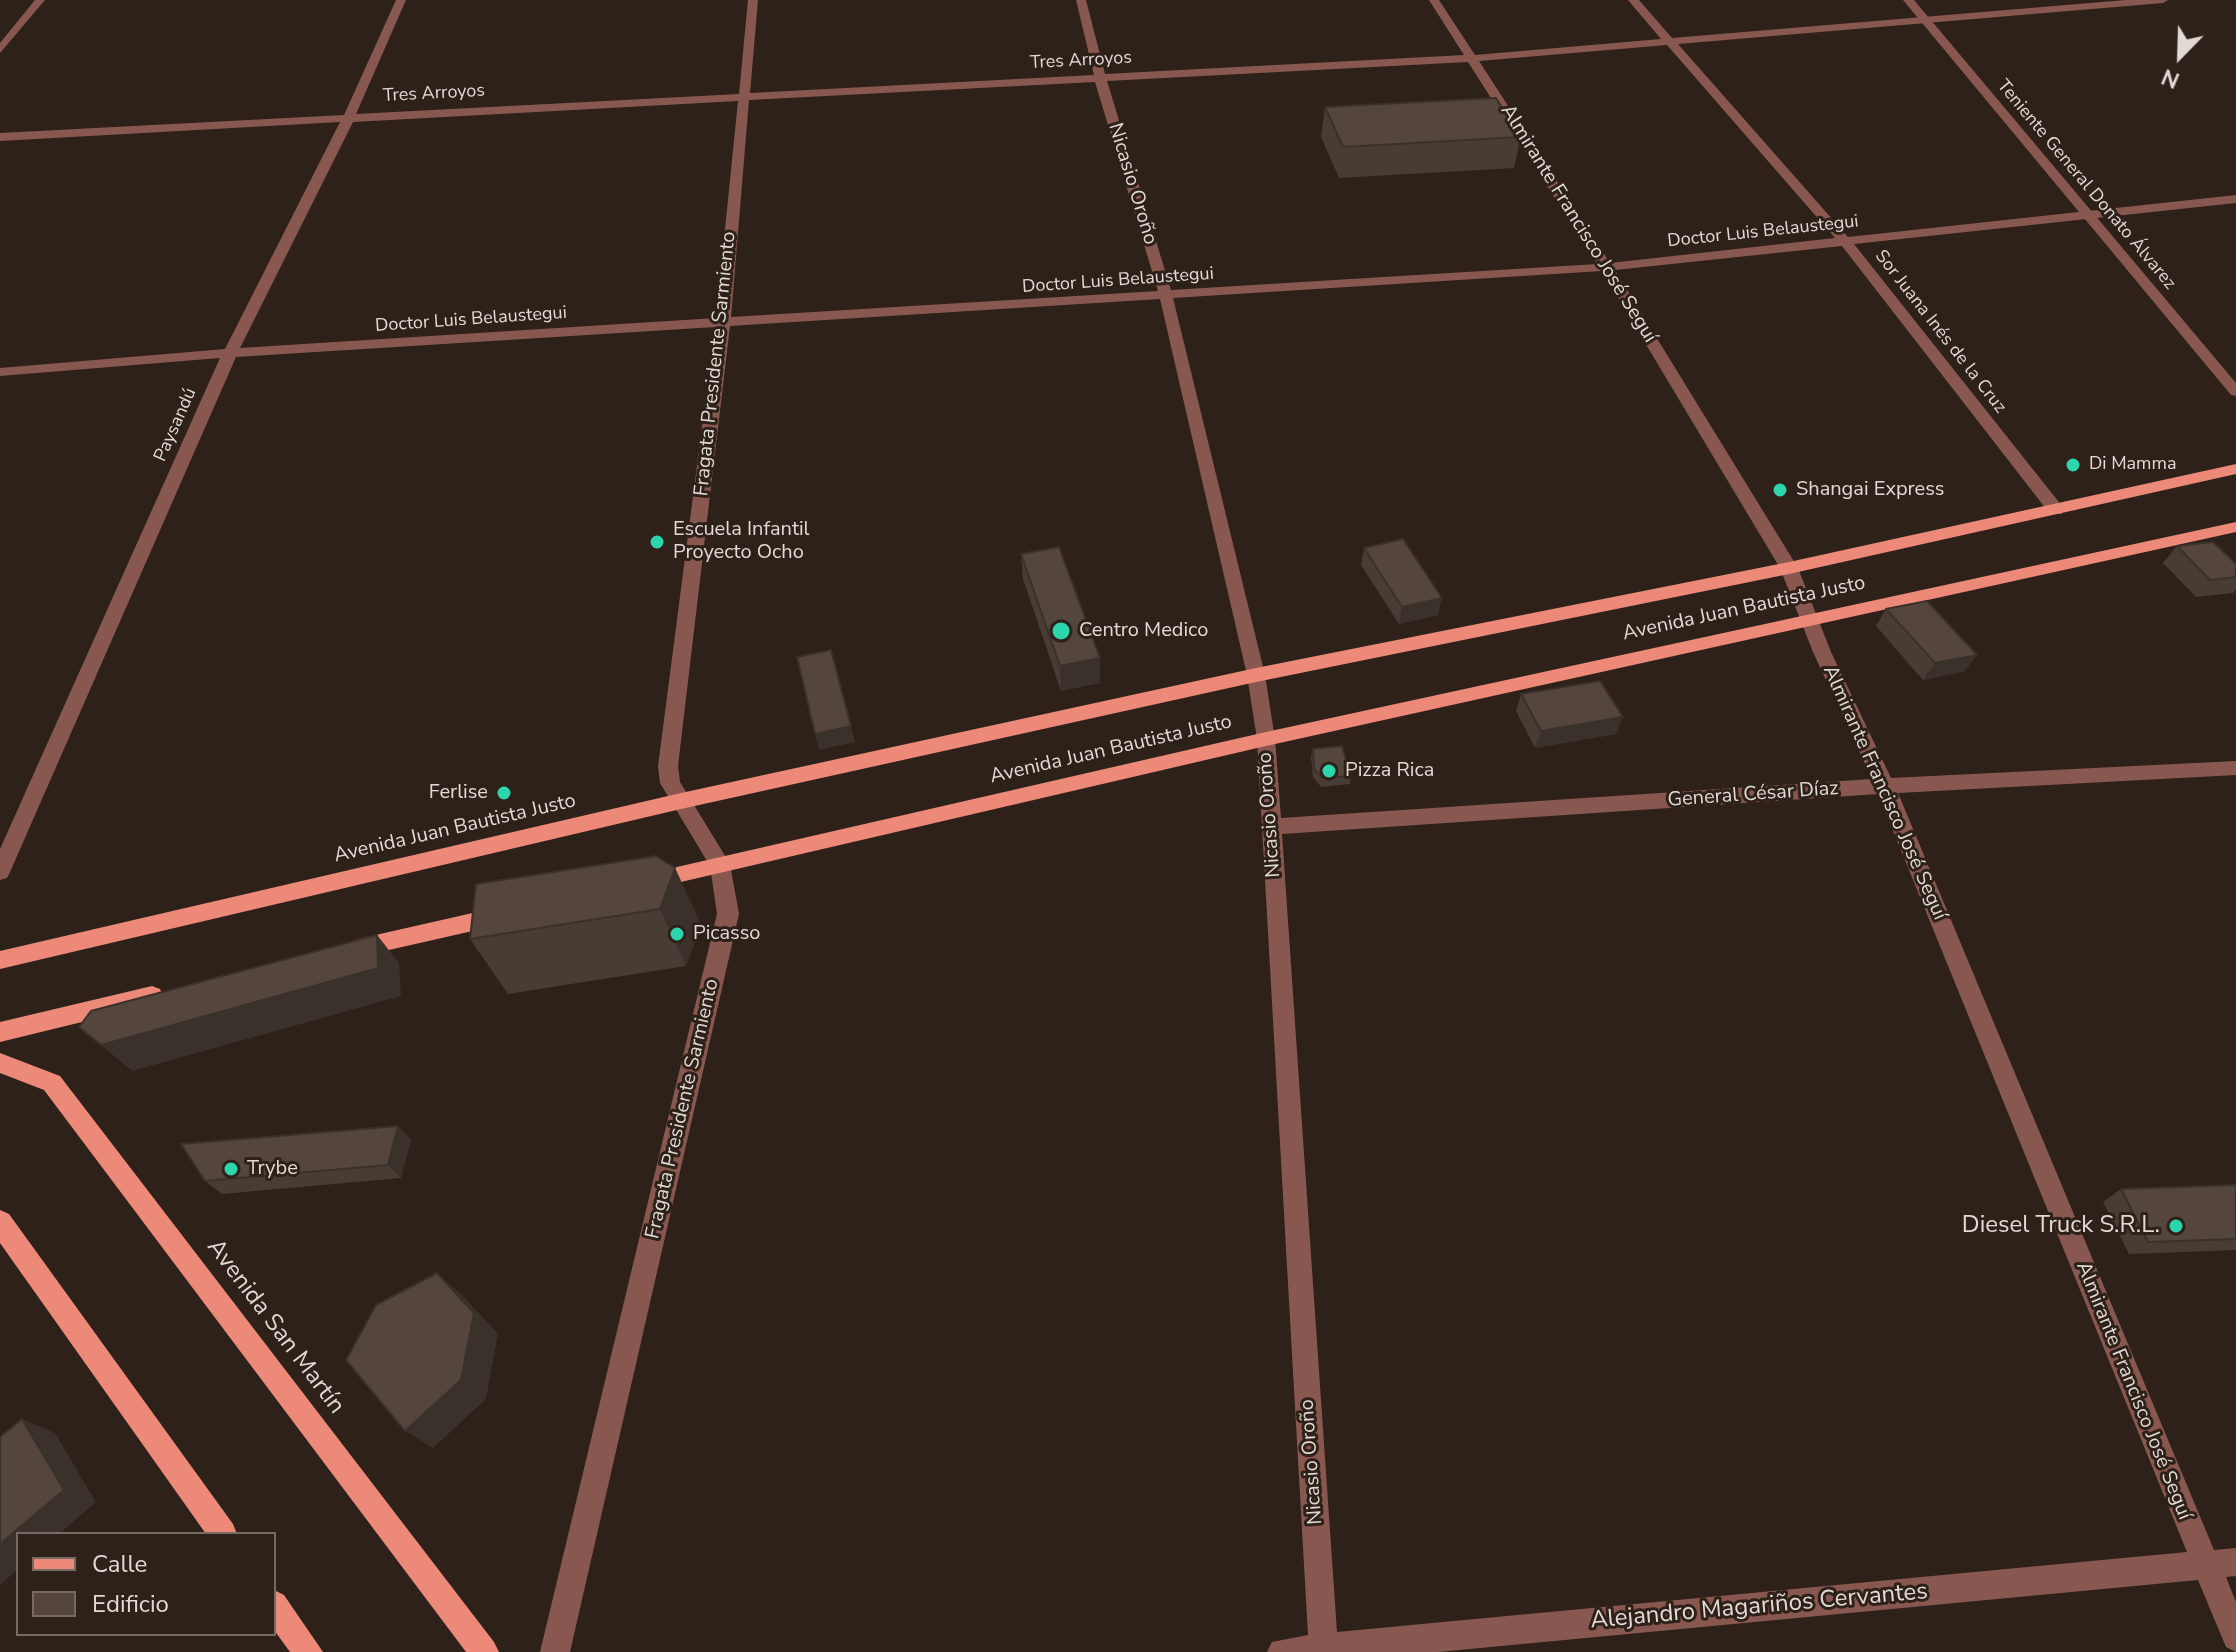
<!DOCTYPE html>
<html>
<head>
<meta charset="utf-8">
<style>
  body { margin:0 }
  #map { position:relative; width:2236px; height:1652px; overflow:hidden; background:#2d2119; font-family:"Nunito Sans",sans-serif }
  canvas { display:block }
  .legend { position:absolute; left:16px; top:1532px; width:260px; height:104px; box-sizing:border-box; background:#2d2119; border:2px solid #756b63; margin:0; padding:10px 14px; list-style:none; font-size:24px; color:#e1d9d3 }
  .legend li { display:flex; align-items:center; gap:16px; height:40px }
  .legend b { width:40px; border:2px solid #756b63 }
  .north { position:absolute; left:2140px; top:16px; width:80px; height:80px; -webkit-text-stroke:6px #2d2119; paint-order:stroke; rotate:203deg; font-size:22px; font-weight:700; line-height:32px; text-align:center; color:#e1d9d3 }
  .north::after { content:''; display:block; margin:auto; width:28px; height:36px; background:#e1d9d3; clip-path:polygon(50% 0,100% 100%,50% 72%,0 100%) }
</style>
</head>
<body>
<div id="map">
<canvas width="2236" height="1652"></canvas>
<ul class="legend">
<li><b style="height:10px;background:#ec8979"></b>Calle</li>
<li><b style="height:22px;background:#54463d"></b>Edificio</li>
</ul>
<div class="north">N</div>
</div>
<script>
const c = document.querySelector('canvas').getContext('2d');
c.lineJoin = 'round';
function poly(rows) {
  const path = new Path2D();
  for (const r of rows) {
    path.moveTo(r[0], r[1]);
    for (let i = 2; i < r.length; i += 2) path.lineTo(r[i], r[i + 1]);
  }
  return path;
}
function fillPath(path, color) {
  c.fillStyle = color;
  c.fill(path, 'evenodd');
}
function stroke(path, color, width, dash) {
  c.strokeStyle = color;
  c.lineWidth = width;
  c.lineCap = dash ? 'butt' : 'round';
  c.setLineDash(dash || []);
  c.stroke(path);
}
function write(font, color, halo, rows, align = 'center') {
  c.font = font + ' "Nunito Sans",sans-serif';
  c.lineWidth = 6;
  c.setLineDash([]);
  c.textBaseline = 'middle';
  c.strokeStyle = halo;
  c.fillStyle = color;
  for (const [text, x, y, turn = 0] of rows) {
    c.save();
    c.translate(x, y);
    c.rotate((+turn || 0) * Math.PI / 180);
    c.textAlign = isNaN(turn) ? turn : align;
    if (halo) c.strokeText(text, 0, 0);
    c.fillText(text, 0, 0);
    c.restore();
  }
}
const minor = poly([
  [35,0,45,0,0,53,0,43,35,0],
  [396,0,406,0,356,114,739,94,748,0,758,0,750,93,1094,75,1076,0,1086,0,1105,74,1464,55,1429,0,1439,0,1475,55,1661,39,1628,0,1639,0,1672,38,2126,0,2168,0,2163,3,1678,44,1848,237,2236,195,2236,203,1854,244,2062,506,2062,514,2050,514,1842,246,1615,270,1798,568,1831,652,1891,778,2236,761,2236,775,1898,793,2214,1550,2236,1548,2236,1576,2226,1577,2236,1602,2236,1652,2226,1647,2198,1580,1438,1652,1267,1652,1272,1642,1308,1635,1257,739,1247,675,1160,299,730,326,678,766,680,782,730,864,739,914,570,1652,540,1652,717,914,710,866,660,783,658,766,715,327,236,357,10,872,7,878,0,880,0,849,220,358,0,376,0,368,225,349,340,122,0,141,0,133,344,115,396,0],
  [1667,45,1835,238,1610,263,1479,61,1667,45],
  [1468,62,1597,264,1171,290,1107,81,1468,62],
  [1095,82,1158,291,731,317,749,100,1095,82],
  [738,101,716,318,240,348,353,122,738,101],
  [1602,271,1780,568,1813,652,1872,779,1281,818,1275,739,1265,675,1173,298,1602,271],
  [1878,794,2187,1552,1337,1632,1282,834,1878,794]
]);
const tertiary = poly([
  [1903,0,1914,0,2236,383,2236,396,2231,395,1903,0]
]);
const primary = poly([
  [2236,464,2236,474,1789,574,1256,682,681,809,0,969,0,951,681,793,1256,668,1789,562,2236,464],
  [2236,522,2236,532,1266,746,655,888,648,886,645,880,648,874,655,872,1266,732,2236,522],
  [499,907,506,910,510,916,506,922,499,925,358,957,350,954,347,948,350,942,358,939,499,907],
  [152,986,160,989,163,996,160,1003,0,1042,0,1022,152,986],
  [0,1053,60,1076,494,1642,499,1652,466,1652,44,1090,0,1073,0,1053],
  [0,1210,9,1214,233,1524,237,1534,206,1534,0,1243,0,1210],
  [274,1590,284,1595,323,1652,290,1652,274,1630,274,1590]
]);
const wall = poly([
  [1325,107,1521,137,1514,168,1339,178,1321,137],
  [2177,546,2236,564,2236,589,2233,593,2196,597,2163,563],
  [1364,548,1438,615,1399,624,1361,565],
  [1021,554,1100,683,1061,691,1023,579],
  [1886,609,1965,671,1923,680,1876,626],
  [1521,694,1623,717,1616,734,1535,748,1516,711],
  [1313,749,1351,776,1350,784,1321,787,1313,777,1311,757],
  [675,868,701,925,686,966,508,994,470,939],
  [411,1139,401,1178,222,1194,205,1181],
  [2236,1185,2236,1250,2129,1254,2103,1202,2121,1189]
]);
const shadedWall = poly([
  [1442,598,1438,615,1399,624,1402,607],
  [1977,655,1965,671,1923,680,1935,663],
  [1100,658,1100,683,1061,691,1060,666],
  [1623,717,1616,734,1535,748,1541,731],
  [851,726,855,742,819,750,815,734],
  [675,868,701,925,686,966,660,909],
  [377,935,399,963,401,996,132,1071,101,1045],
  [398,1126,411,1139,401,1178,388,1165],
  [437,1273,462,1295,498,1334,486,1399,433,1448,405,1431],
  [22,1419,55,1433,96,1502,59,1534,18,1534,18,1569,0,1585,0,1544]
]);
const building = poly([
  [1496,98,1521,137,1343,147,1325,107,1496,98],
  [1403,539,1442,598,1402,607,1364,548,1403,539],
  [2213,542,2236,564,2236,577,2210,580,2177,546,2213,542],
  [1059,547,1100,658,1060,666,1021,554,1059,547],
  [1927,601,1977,655,1935,663,1886,609,1927,601],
  [831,650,851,726,815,734,797,657,831,650],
  [1600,681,1623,717,1541,731,1521,694,1600,681],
  [1342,746,1351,776,1323,778,1314,769,1313,749,1342,746],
  [656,856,675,868,660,909,470,939,476,884,656,856],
  [377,935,378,968,101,1045,79,1027,91,1011,377,935],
  [398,1126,388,1165,205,1181,181,1144,398,1126],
  [2236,1185,2236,1239,2148,1242,2121,1189,2236,1185],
  [437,1273,474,1313,461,1380,405,1431,346,1360,376,1305,437,1273],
  [22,1419,64,1490,0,1544,0,1437,22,1419]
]);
const markers = [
  [2073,465,8,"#2cd5ab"],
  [1780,490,8,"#2cd5ab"],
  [657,542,8,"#2cd5ab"],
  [1061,631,10,"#2cd5ab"],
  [1329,771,8,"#2cd5ab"],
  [504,793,8,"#2cd5ab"],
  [677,934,8,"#2cd5ab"],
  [231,1169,8,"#2cd5ab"],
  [2176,1226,8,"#2cd5ab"]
];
const farStreetnames = [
  ["Tres Arroyos",1081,61,-3],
  ["Tres Arroyos",434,94,-3],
  ["Teniente General Donato Álvarez",2086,185,50],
  ["Doctor Luis Belaustegui",1763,232,-6],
  ["Doctor Luis Belaustegui",1118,281,-4],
  ["Doctor Luis Belaustegui",471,320,-4],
  ["Sor Juana Inés de la Cruz",1940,332,52],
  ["Paysandú",176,425,-66]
];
const farPoinames = [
  ["Di Mamma",2089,465]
];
const streetNames = [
  ["Nicasio Oroño",1132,184,73],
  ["Almirante Francisco José Seguí",1578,224,58],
  ["Fragata Presidente Sarmiento",716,364,-84],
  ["Avenida Juan Bautista Justo",1744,609,-12],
  ["Avenida Juan Bautista Justo",1111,750,-13],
  ["Almirante Francisco José Seguí",1884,793,66],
  ["General César Díaz",1753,795,-4],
  ["Nicasio Oroño",1270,815,-94],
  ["Avenida Juan Bautista Justo",455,829,-13],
  ["Fragata Presidente Sarmiento",683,1109,-77],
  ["Almirante Francisco José Seguí",2133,1391,68],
  ["Nicasio Oroño",1312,1462,-94]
];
const poiNames = [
  ["Shangai Express",1796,490],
  ["Escuela Infantil",673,530],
  ["Proyecto Ocho",673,553],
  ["Centro Medico",1079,631],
  ["Pizza Rica",1345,771],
  ["Ferlise",488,793,"right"],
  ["Picasso",693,934],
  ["Trybe",247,1169]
];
const nearPoinames = [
  ["Diesel Truck S.R.L.",2160,1226]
];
const nearStreetnames = [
  ["Avenida San Martín",275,1327,53],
  ["Alejandro Magariños Cervantes",1759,1607,-5]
];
fillPath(minor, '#885850');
fillPath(tertiary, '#885850');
fillPath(primary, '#ec8979');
fillPath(wall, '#483c34');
fillPath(shadedWall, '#3b312b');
fillPath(building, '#54463d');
stroke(building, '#3b312b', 2);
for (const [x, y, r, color] of markers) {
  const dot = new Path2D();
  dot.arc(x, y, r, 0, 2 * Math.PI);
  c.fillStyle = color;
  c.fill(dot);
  stroke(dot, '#2d2119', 3);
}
write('18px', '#e1d9d3', '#2d2119', farStreetnames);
write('18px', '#e1d9d3', '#2d2119', farPoinames, 'left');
write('20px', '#e1d9d3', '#2d2119', streetNames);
write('20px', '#e1d9d3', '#2d2119', poiNames, 'left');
write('24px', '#e1d9d3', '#2d2119', nearPoinames, 'right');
write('24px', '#e1d9d3', '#2d2119', nearStreetnames);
</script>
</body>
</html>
